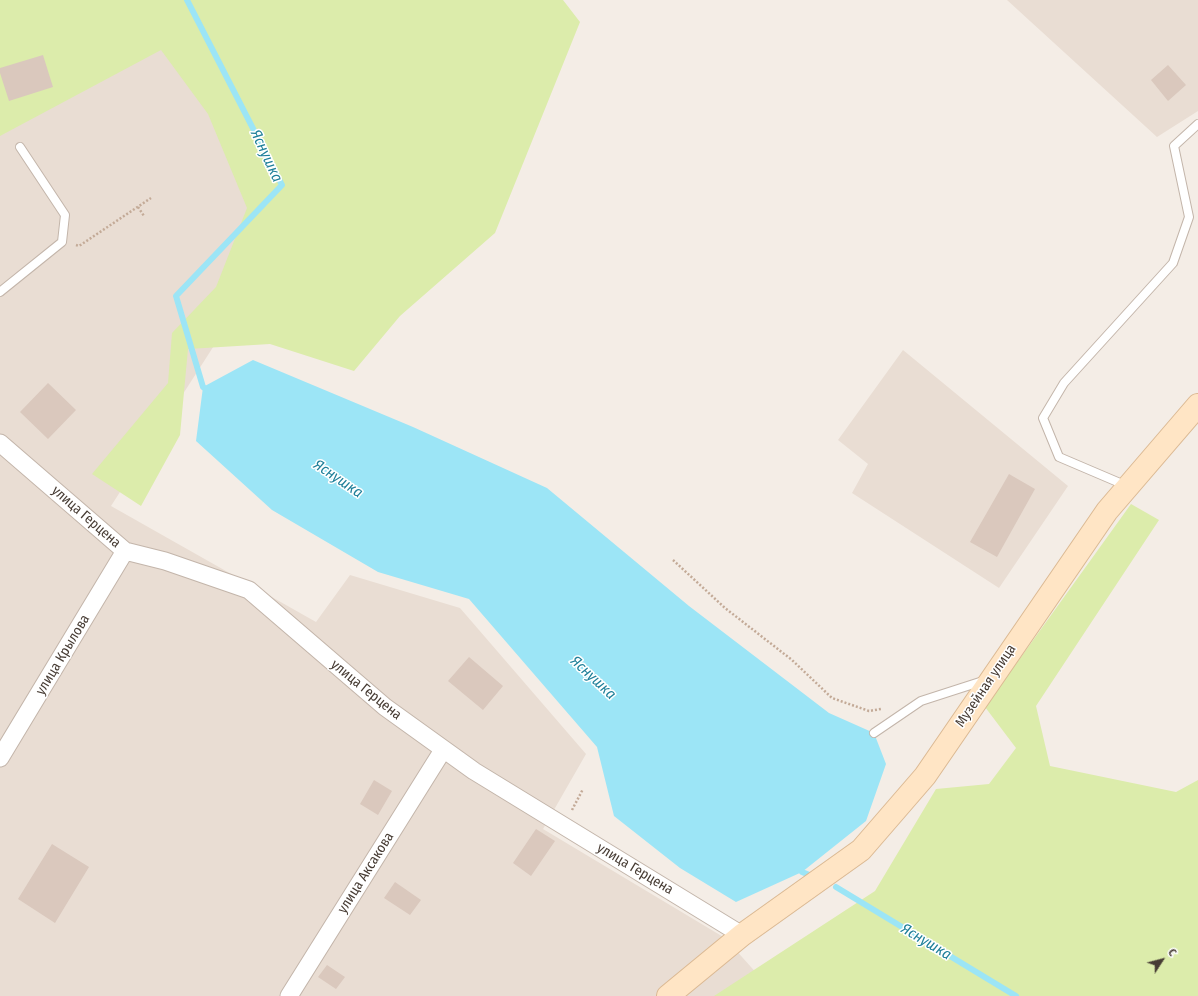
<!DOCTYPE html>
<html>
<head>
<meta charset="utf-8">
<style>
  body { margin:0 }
  #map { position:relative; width:1198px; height:996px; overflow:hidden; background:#f4ede6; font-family:"Fira Sans Condensed",sans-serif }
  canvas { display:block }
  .north { position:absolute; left:1142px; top:940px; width:40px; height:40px; -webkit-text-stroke:3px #fff; paint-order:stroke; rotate:54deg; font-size:11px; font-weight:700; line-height:16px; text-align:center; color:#473c34 }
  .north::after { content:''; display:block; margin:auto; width:14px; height:18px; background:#473c34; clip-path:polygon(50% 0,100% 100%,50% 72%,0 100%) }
</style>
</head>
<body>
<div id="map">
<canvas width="1198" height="996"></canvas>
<div class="north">С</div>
</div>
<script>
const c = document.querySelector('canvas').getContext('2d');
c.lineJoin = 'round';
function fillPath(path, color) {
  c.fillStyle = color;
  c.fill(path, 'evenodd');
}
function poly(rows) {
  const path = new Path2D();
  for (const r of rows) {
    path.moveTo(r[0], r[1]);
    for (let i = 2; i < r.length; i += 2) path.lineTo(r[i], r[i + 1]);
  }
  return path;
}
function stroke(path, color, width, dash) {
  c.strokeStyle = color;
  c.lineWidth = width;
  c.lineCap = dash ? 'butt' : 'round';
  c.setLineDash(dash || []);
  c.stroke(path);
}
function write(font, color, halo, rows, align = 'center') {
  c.font = font + ' "Fira Sans Condensed",sans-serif';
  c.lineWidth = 3;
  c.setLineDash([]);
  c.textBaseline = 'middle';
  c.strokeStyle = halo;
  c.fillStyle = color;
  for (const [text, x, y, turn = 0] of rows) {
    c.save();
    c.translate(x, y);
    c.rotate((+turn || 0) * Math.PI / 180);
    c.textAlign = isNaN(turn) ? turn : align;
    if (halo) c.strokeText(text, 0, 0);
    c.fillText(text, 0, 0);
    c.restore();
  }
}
const residential = poly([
  [1007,0,1198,0,1198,111,1157,137],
  [160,27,296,218,111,506,316,622,350,575,460,608,586,754,543,829,725,938,777,996,0,996,0,120],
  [903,350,1068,486,999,588,852,493,868,464,838,440]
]);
const green = poly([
  [0,0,563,0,580,22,495,233,400,316,354,371,270,344,188,349,180,435,141,506,92,474,168,383,172,333,216,287,247,208,208,114,161,50,0,136],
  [1131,504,1159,520,1036,706,1050,766,1176,792,1198,780,1198,996,714,996,875,891,936,789,989,784,1016,748,985,707]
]);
const water = poly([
  [253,360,413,427,547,488,689,606,829,713,874,733,886,764,866,821,802,872,736,902,680,868,614,816,597,747,469,599,378,572,272,510,196,441,203,387]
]);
const stream = poly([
  [187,0,282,185,176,296,203,387,209,391],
  [796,866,802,872,812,876],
  [836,887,1016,996]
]);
const building = poly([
  [43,55,53,87,9,101,0,73,0,68],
  [1168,65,1186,85,1168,101,1151,80],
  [48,383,76,410,48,439,20,412],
  [1009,474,1035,489,997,557,970,542],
  [469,657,503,686,483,710,448,681],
  [374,780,392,791,378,815,360,804],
  [536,829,555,841,531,876,513,863],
  [52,844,89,867,55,923,18,899],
  [395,882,421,900,410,915,384,898],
  [327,965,345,977,336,989,318,977]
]);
const path = poly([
  [138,207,144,216],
  [76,245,79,246,151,198],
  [673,560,725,608,792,660,832,698,869,711,881,709],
  [572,810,583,789]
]);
const lane = poly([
  [0,292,62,242,65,215,20,147],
  [1127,486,1059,457,1043,418,1064,383,1173,263,1189,217,1174,146,1198,124],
  [874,733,921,701,986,680]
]);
const street = poly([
  [0,443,125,551,165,561,249,590,385,707,474,771,742,935],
  [0,758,125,551],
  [289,996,443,750]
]);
const secondary = poly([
  [668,996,742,935,861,850,925,776,1107,511,1198,405]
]);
const streetNames = [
  ["улица Герцена",86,517,41],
  ["улица Крылова",63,655,-59],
  ["Музейная улица",986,686,-56],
  ["улица Герцена",366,690,39],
  ["улица Герцена",635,869,31],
  ["улица Аксакова",366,873,-58]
];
const waterNames = [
  ["Яснушка",266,156,65],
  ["Яснушка",338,479,34],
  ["Яснушка",593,678,43],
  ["Яснушка",926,942,31]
];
fillPath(residential, '#e9ddd3');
fillPath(green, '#dcecab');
fillPath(water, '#9ce5f6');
stroke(stream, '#9ce5f6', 6);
fillPath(building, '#dac8bd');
stroke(lane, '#c3b5aa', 10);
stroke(street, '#c3b5aa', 19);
stroke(secondary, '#dbb993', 24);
stroke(path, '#c3aa97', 2.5, [2, 2]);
stroke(lane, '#fff', 8);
stroke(street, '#fff', 17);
stroke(secondary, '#ffe5c5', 22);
write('14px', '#473c34', '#fff', streetNames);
write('italic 15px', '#20809a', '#fff', waterNames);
</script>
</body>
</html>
